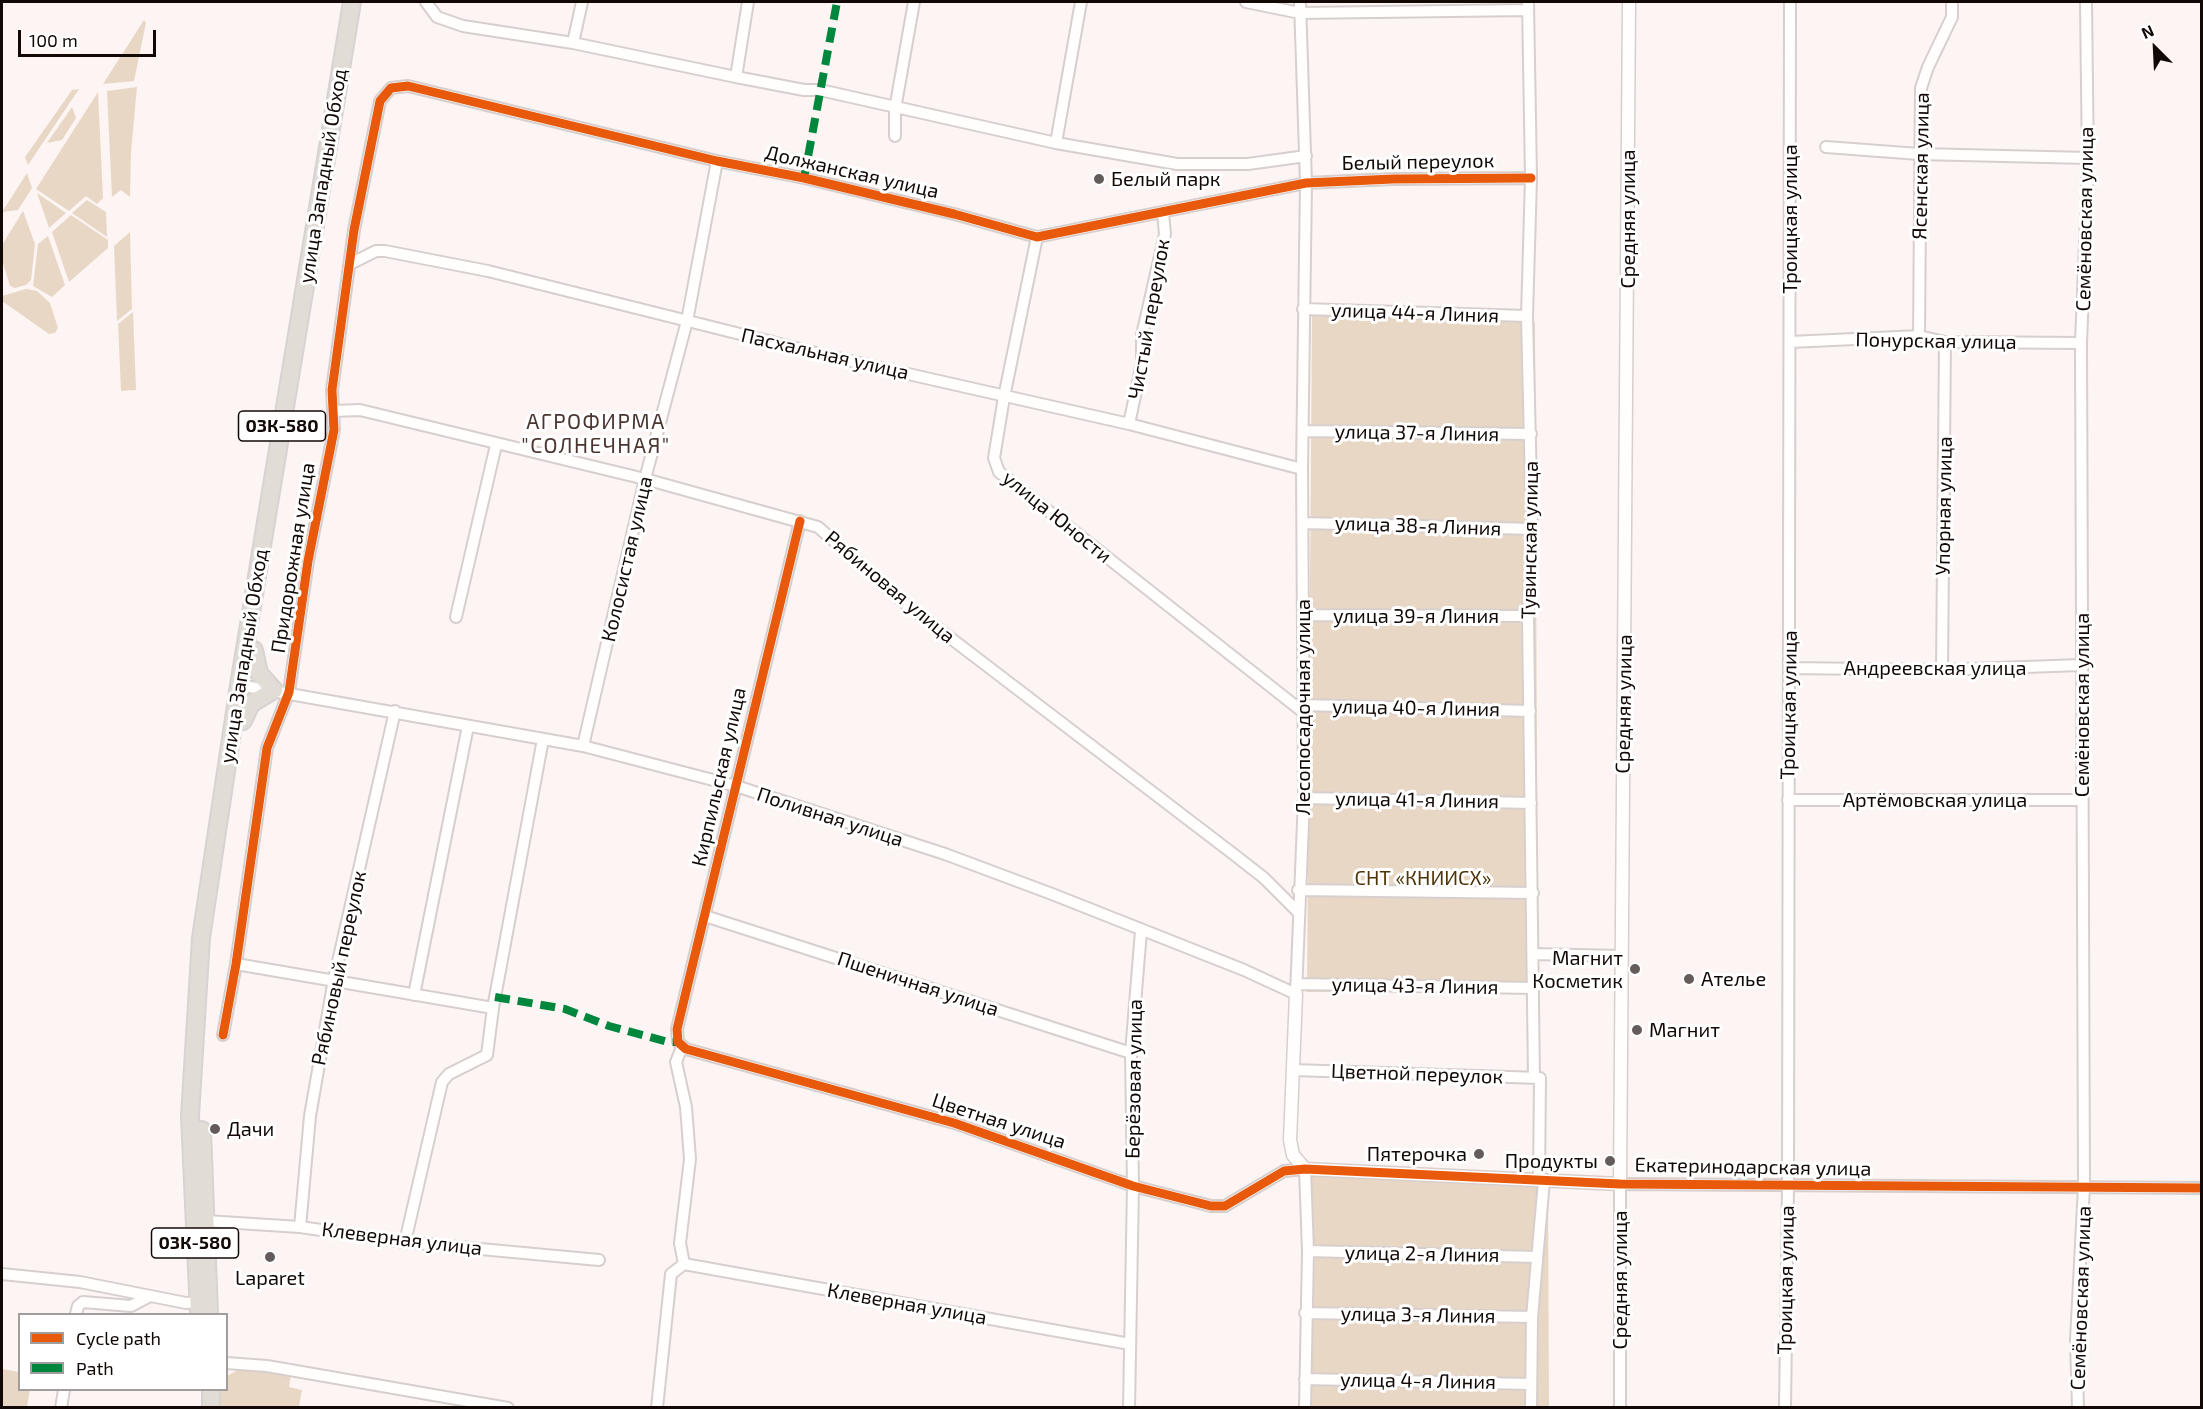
<!DOCTYPE html>
<html>
<head>
<meta charset="utf-8">
<style>
  body { margin:0 }
  #map { position:relative; width:2203px; height:1409px; overflow:hidden; background:#fcf5f4; font-family:"Exo 2",sans-serif }
  canvas { display:block }
  .frame { position:absolute; inset:0; border:3px solid #120907; pointer-events:none }
  .legend { position:absolute; left:18px; top:1313px; width:210px; height:78px; box-sizing:border-box; background:#fff; border:2px solid #a09d9c; margin:0; padding:8px 10px; list-style:none; font-size:18px; color:#120907 }
  .legend li { display:flex; align-items:center; gap:12px; height:30px }
  .legend b { width:30px; border:2px solid #a09d9c }
  .north { position:absolute; left:2125px; top:18px; width:60px; height:60px; -webkit-text-stroke:4px #fff; paint-order:stroke; rotate:336deg; font-size:16px; font-weight:700; line-height:24px; text-align:center; color:#120907 }
  .north::after { content:''; display:block; margin:auto; width:21px; height:27px; background:#120907; clip-path:polygon(50% 0,100% 100%,50% 72%,0 100%) }
  .scale { position:absolute; left:18px; top:30px; width:138px; height:27px; box-sizing:border-box; border:3px solid #120907; border-top:0; padding-left:8px; font-size:18px; line-height:21px; white-space:nowrap; color:#120907; -webkit-text-stroke:4px #fff; paint-order:stroke }
</style>
</head>
<body>
<div id="map">
<canvas width="2203" height="1409"></canvas>
<div class="frame"></div>
<ul class="legend">
<li><b style="height:8px;background:#e8590c"></b>Cycle path</li>
<li><b style="height:8px;background:#00873e"></b>Path</li>
</ul>
<div class="north">N</div>
<div class="scale">100 m</div>
</div>
<script>
const c = document.querySelector('canvas').getContext('2d');
c.lineJoin = 'round';
function fillPath(path, color) {
  c.fillStyle = color;
  c.fill(path, 'evenodd');
}
function poly(rows) {
  const path = new Path2D();
  for (const r of rows) {
    path.moveTo(r[0], r[1]);
    for (let i = 2; i < r.length; i += 2) path.lineTo(r[i], r[i + 1]);
  }
  return path;
}
function stroke(path, color, width, dash) {
  c.strokeStyle = color;
  c.lineWidth = width;
  c.lineCap = dash ? 'butt' : 'round';
  c.setLineDash(dash || []);
  c.stroke(path);
}
function write(font, color, halo, rows, align = 'center') {
  c.font = font + ' "Exo 2",sans-serif';
  c.lineWidth = 6;
  c.setLineDash([]);
  c.textBaseline = 'middle';
  c.strokeStyle = halo;
  c.fillStyle = color;
  for (const [text, x, y, turn = 0] of rows) {
    c.save();
    c.translate(x, y);
    c.rotate((+turn || 0) * Math.PI / 180);
    c.textAlign = isNaN(turn) ? turn : align;
    if (halo) c.strokeText(text, 0, 0);
    c.fillText(text, 0, 0);
    c.restore();
  }
}
const green = poly([
  [144,20,146,23,134,81,103,84],
  [137,87,131,152,130,197,121,190,112,197,107,91],
  [79,89,28,165,25,157,72,90],
  [98,92,103,198,97,204,86,196,69,211,36,189],
  [72,107,76,118,62,140,47,143],
  [27,173,32,188,18,210,2,212],
  [37,193,66,213,49,228],
  [87,200,106,212,107,237,72,213],
  [23,211,35,244,31,280,26,285,15,288,10,286,2,260,2,245],
  [71,215,108,240,108,248,69,282,52,232],
  [130,232,132,309,117,321,114,246],
  [48,236,65,285,52,297,33,286,38,244],
  [26,289,37,291,50,303,58,328,55,333,49,334,2,301,2,296],
  [133,312,136,390,121,391,118,324],
  [1312,315,1535,322,1538,992,1307,992],
  [1312,1167,1548,1176,1549,1407,1312,1408],
  [242,1368,291,1374,289,1387,302,1390,299,1407,217,1408,219,1390,226,1390,227,1376],
  [2,1369,19,1372,20,1390,30,1390,27,1407,2,1407]
]);
const minor = poly([
  [426,2,437,17,463,26,573,43,736,77],
  [748,2,736,77,804,90,820,90,1056,143,1177,164,1248,164,1306,156],
  [1246,2,1300,13,1528,10],
  [1528,2,1531,178,1527,316,1532,529,1528,616,1534,1078],
  [573,43,582,2],
  [895,136,895,109,914,2],
  [1056,143,1081,2],
  [1826,147,1919,154,2088,158],
  [1037,237,1004,397,994,458,999,472,1303,712],
  [350,264,376,251,385,251,488,271,820,354,1129,424,1302,469],
  [1303,309,1527,316],
  [1919,336,1921,88,1928,67,1952,17,1952,2],
  [1790,342,1919,336,1945,342,2081,343],
  [333,411,360,410,645,479,818,527,906,604,1232,853,1264,878,1298,912],
  [1129,424,1142,363,1142,335,1165,234,1163,213],
  [1304,431,1531,434],
  [800,521,677,1029,678,1042,686,1049,954,1123,1133,1186,1211,1206,1225,1206,1284,1171,1305,1169,1308,1251,1305,1408],
  [1304,523,1532,529],
  [1303,615,1528,616],
  [456,617,496,445],
  [1790,668,1942,670,2081,665],
  [1942,670,1945,342],
  [239,685,583,746,736,786,945,854,1052,894,1244,970,1296,994,1304,798,1302,469,1306,183,1300,2],
  [1303,705,1530,711],
  [583,746,645,479,687,321,717,161],
  [1304,798,1531,803],
  [1788,800,2082,800],
  [1298,890,1533,893],
  [705,916,1131,1053],
  [1534,954,1621,956],
  [236,964,493,1008],
  [1296,984,1534,988],
  [414,995,468,726],
  [223,1035,236,964,267,748,289,692,308,561,334,430,332,390,354,230,380,101,391,88,408,86,717,161,804,178,954,214,1037,237,1306,183,1393,179,1531,178],
  [682,1047,676,1062,686,1107,690,1159,680,1243,684,1264],
  [1293,1070,1540,1078,1539,1180],
  [206,1221,300,1227,405,1242,599,1260],
  [300,1227,310,1116,334,979,395,711],
  [405,1242,442,1082,449,1074,487,1055,493,1008,543,739],
  [1308,1251,1536,1257],
  [684,1264,1130,1344],
  [2,1274,80,1282,186,1303,203,1302],
  [1305,1313,1532,1317],
  [76,1314,78,1306,83,1302,131,1306,148,1297],
  [226,1363,267,1366,508,1408],
  [1305,1379,1530,1384],
  [61,1408,64,1390],
  [657,1408,671,1274,684,1264],
  [1129,1408,1133,1186,1131,1053,1141,931],
  [1531,1408,1532,1317,1544,1181],
  [1620,1408,1620,1184,2202,1188],
  [1785,1408,1788,1186,1790,2],
  [2078,1408,2076,1340,2084,1186,2081,343,2088,169,2086,2]
]);
const tertiary = poly([
  [1296,994,1290,1140,1293,1155,1305,1169,1620,1184,1629,2]
]);
const trunk = poly([
  [243,721,251,704,274,690,259,673,254,650],
  [202,1130,209,1314],
  [199,1314,190,1116,201,938,239,685,352,2],
  [211,1390,211,1408]
]);
const quiet = poly([
  [804,178,837,2],
  [495,997,565,1009,609,1026,668,1042,678,1042]
]);
const cycleway = poly([
  [800,521,677,1029,678,1042,686,1049,954,1123,1133,1186,1211,1206,1225,1206,1284,1171,1305,1169,1620,1184,2202,1188],
  [223,1035,236,964,267,748,289,692,308,561,334,430,332,390,354,230,380,101,391,88,408,86,717,161,804,178,954,214,1037,237,1306,183,1393,179,1531,178]
]);
const markers = [
  [1099,179,6,"#645c5a"],
  [1635,969,6,"#645c5a"],
  [1689,979,6,"#645c5a"],
  [1637,1030,6,"#645c5a"],
  [215,1129,6,"#645c5a"],
  [1479,1154,6,"#645c5a"],
  [1610,1161,6,"#645c5a"],
  [270,1257,6,"#645c5a"]
];
const shields = [
  [282,426,87],
  [195,1243,87]
];
const shieldNames = [
  ["03К-580",282,426],
  ["03К-580",195,1243]
];
const streetNames = [
  ["Белый переулок",1418,162,-1],
  ["Ясенская улица",1921,166,-89],
  ["Должанская улица",852,172,13],
  ["улица Западный Обход",323,176,-81],
  ["Средняя улица",1628,219,-90],
  ["Троицкая улица",1790,219,-90],
  ["Семёновская улица",2085,219,-89],
  ["улица 44-я Линия",1415,313,2],
  ["Чистый переулок",1149,319,-80],
  ["Понурская улица",1936,341,1],
  ["Пасхальная улица",825,354,13],
  ["улица 37-я Линия",1417,433,1],
  ["Упорная улица",1944,506,-89],
  ["улица Юности",1057,517,39],
  ["улица 38-я Линия",1418,526,2],
  ["Тувинская улица",1530,540,-89],
  ["Придорожная улица",293,558,-81],
  ["Колосистая улица",627,559,-77],
  ["Рябиновая улица",890,587,40],
  ["улица 39-я Линия",1416,616],
  ["улица Западный Обход",244,656,-81],
  ["Андреевская улица",1935,668],
  ["Средняя улица",1624,704,-89],
  ["Троицкая улица",1789,705,-89],
  ["Семёновская улица",2082,705,-90],
  ["Лесопосадочная улица",1303,707,-90],
  ["улица 40-я Линия",1416,708,1],
  ["Кирпильская улица",719,777,-77],
  ["улица 41-я Линия",1417,800,1],
  ["Артёмовская улица",1935,800],
  ["Поливная улица",830,817,18],
  ["Рябиновый переулок",339,968,-78],
  ["Пшеничная улица",918,984,18],
  ["улица 43-я Линия",1415,986,1],
  ["Цветной переулок",1417,1074,2],
  ["Берёзовая улица",1134,1079,-89],
  ["Цветная улица",999,1121,18],
  ["Екатеринодарская улица",1753,1167,1],
  ["Клеверная улица",402,1239,7],
  ["улица 2-я Линия",1422,1254,1],
  ["Средняя улица",1620,1280,-90],
  ["Троицкая улица",1786,1280,-89],
  ["Семёновская улица",2081,1298,-88],
  ["Клеверная улица",907,1304,10],
  ["улица 3-я Линия",1418,1315,1],
  ["улица 4-я Линия",1418,1381,1]
];
const poiNames = [
  ["Белый парк",1111,179],
  ["Магнит",1623,958,"right"],
  ["Косметик",1623,981,"right"],
  ["Ателье",1701,979],
  ["Магнит",1649,1030],
  ["Дачи",227,1129],
  ["Пятерочка",1467,1154,"right"],
  ["Продукты",1598,1161,"right"],
  ["Laparet",270,1278,"center"]
];
const parkNames = [
  ["СНТ «КНИИСХ»",1423,878]
];
const neighbourhoodNames = [
  ["АГРОФИРМА",596,422],
  ["\"СОЛНЕЧНАЯ\"",596,446]
];
fillPath(green, '#e9d7c5');
stroke(minor, '#d7cfce', 14);
stroke(tertiary, '#d7cfce', 15);
stroke(trunk, '#d8d3d3', 20);
stroke(minor, '#fffefd', 10);
stroke(tertiary, '#fffefd', 12);
stroke(trunk, '#e2dcd7', 16);
stroke(quiet, '#00873e', 8, [15, 8]);
stroke(cycleway, '#e8590c', 9);
for (const [x, y, r, color] of markers) {
  const dot = new Path2D();
  dot.arc(x, y, r, 0, 2 * Math.PI);
  c.fillStyle = color;
  c.fill(dot);
  stroke(dot, '#fff', 2);
}
for (const [x, y, w] of shields) {
  const box = new Path2D();
  box.roundRect(x - w / 2, y - 15, w, 30, 4.5);
  c.fillStyle = '#fff';
  c.fill(box);
  stroke(box, '#120907', 1.5);
}
write('bold 18px', '#120907', null, shieldNames);
write('20px', '#120907', '#fff', streetNames);
write('20px', '#120907', '#fff', poiNames, 'left');
write('20px', '#50350a', '#fff', parkNames);
c.letterSpacing = '1.5px';
write('21px', '#4b3531', '#fff', neighbourhoodNames);
c.letterSpacing = '0px';
</script>
</body>
</html>
